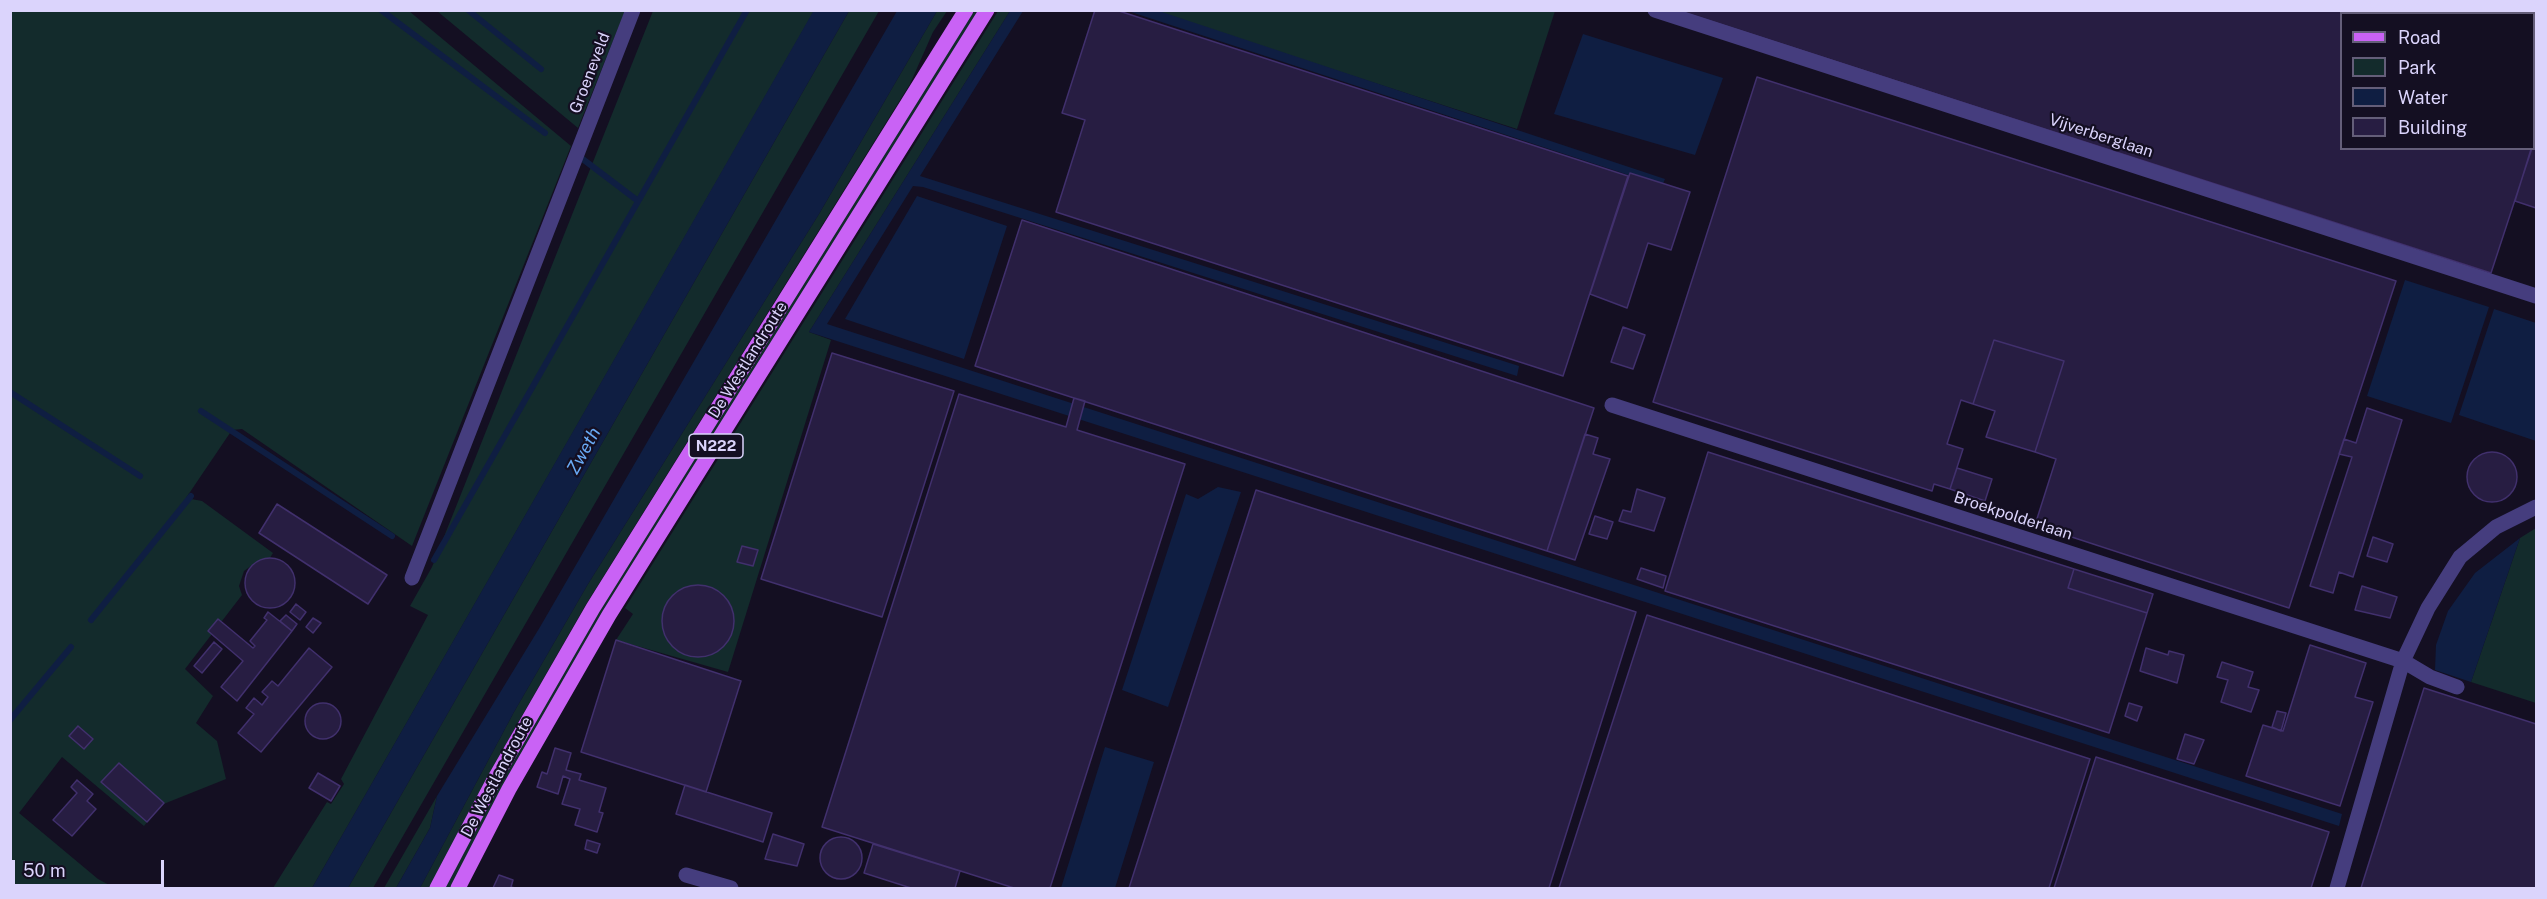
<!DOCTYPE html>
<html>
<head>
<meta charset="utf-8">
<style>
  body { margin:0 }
  #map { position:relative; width:2547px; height:899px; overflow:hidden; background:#140f22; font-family:"Public Sans",sans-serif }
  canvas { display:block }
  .frame { position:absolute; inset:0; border:12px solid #dbd4fc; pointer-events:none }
  .legend { position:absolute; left:2340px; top:12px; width:195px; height:138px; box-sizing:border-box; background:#140f22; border:2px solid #645e79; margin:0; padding:8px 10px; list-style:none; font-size:18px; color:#dbd4fc }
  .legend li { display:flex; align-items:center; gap:12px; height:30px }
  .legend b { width:30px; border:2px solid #645e79 }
  .scale { position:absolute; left:12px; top:860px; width:152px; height:27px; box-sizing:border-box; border:3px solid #dbd4fc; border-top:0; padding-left:8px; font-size:18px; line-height:21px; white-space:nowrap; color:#dbd4fc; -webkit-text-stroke:4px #140f22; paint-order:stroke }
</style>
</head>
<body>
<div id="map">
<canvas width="2547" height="899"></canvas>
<div class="frame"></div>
<ul class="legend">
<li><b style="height:8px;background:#c962f5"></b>Road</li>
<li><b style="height:16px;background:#132b2c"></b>Park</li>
<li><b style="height:16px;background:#0f1e42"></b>Water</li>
<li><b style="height:16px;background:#271d42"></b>Building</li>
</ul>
<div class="scale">50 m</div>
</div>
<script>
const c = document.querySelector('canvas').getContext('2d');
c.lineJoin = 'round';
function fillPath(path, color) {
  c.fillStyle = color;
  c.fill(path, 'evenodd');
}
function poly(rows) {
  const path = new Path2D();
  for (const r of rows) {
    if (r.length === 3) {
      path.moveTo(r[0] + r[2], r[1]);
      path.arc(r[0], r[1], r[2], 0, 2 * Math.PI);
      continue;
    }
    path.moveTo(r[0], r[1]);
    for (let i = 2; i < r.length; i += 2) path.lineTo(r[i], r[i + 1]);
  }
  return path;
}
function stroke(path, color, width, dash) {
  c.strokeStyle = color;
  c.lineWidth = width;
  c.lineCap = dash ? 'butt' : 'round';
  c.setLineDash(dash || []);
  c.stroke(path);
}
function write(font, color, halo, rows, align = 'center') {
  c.font = font + ' "Public Sans",sans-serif';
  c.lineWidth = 4.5;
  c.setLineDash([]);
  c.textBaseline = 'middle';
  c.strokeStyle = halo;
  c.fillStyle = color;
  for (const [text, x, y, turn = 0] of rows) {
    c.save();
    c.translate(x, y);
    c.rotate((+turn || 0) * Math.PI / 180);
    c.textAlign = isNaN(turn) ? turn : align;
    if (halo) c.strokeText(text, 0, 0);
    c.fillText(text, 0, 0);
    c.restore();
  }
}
const green = poly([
  [10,11,409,11,571,146,412,546,242,429,232,430,186,498,202,501,273,553,268,561,255,563,244,571,239,586,242,595,185,669,213,696,196,723,217,741,226,779,161,805,144,826,62,757,19,813,98,879,115,888,11,888],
  [437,11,625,11,578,128],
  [653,11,814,11,312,888,273,888,327,802,331,804,344,784,341,779,428,615,410,606,432,567],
  [849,11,879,11,373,888,348,888],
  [937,11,947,11,933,32,910,84,585,606,515,728,429,888,420,888,514,712,588,584,819,214],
  [973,11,981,11,451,888,445,888,499,785,598,611],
  [998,11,1010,11,809,332,831,340,728,672,616,640,633,614,625,608],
  [1152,11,1555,11,1517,129],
  [2536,528,2536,703,2471,682,2520,538],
  [437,796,430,828,396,888,384,888]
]);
const water = poly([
  [814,10,849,11,348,888,312,888],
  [897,11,937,11,819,214,588,584,514,712,420,888,396,888,430,828,437,796,540,627],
  [1010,11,1023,11,920,176,1519,366,1517,376,923,187,913,186,827,324,2342,814,2339,826,809,332],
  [1128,11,1159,11,1665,179,1662,186],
  [1583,34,1723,78,1695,155,1554,114],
  [917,196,1007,226,964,359,845,319],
  [2405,280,2489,307,2451,423,2367,396],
  [2494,309,2536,323,2536,441,2459,415],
  [1218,487,1241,492,1168,707,1122,690,1186,494,1198,499],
  [2520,538,2471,682,2435,670,2436,645,2448,611,2475,573],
  [1105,747,1154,762,1115,888,1061,888]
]);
const stream = poly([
  [381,10,545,133],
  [468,10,541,69],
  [580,157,638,201],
  [10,392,140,476],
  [201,411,392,536],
  [434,560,747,10],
  [91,620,191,496],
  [10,720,71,647]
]);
const building = poly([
  [1095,10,1116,10,1628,176,1563,376,1056,212,1085,120,1062,113,1095,10],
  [2536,10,2536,133,2534,143,2534,14,2342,14,2342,148,2532,148,2491,273,1679,11,2536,10],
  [1757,77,2396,281,2289,608,2035,525,2056,459,2035,452,2064,361,1994,340,1973,404,1961,400,1947,444,1963,449,1950,489,1934,484,1932,491,1653,402,1757,77],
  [2536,133,2536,208,2515,201,2536,133],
  [1630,173,1690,192,1671,250,1648,243,1627,308,1590,294,1630,173],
  [1022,220,1594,408,1547,551,975,366,1022,220],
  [1623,327,1645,335,1633,369,1611,362,1623,327],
  [1994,340,2064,361,2035,452,1986,437,1995,411,1973,404,1994,340],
  [832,353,954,391,882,617,761,579,832,353],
  [959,394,1066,427,1074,398,1085,401,1077,430,1185,464,1050,888,1014,888,822,827,959,394],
  [2367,408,2402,420,2353,577,2339,572,2333,593,2310,586,2352,457,2339,454,2344,439,2356,443,2367,408],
  [1585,434,1598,438,1593,454,1610,459,1575,560,1547,551,1585,434],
  [2492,477,25],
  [1708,452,2074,569,2068,588,2147,613,2109,733,1665,591,1708,452],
  [1957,468,1992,479,1985,501,1950,489,1957,468],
  [1637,489,1665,498,1654,531,1619,521,1623,510,1631,512,1637,489],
  [1256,490,1636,612,1549,888,1129,888,1256,490],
  [277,504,387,575,368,604,259,533,277,504],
  [1595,516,1613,522,1607,539,1589,534,1595,516],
  [2373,537,2393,544,2387,562,2367,556,2373,537],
  [742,546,758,550,753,566,737,562,742,546],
  [270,583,25],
  [1641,568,1666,576,1663,588,1637,579,1641,568],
  [2074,569,2153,594,2147,613,2068,588,2074,569],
  [698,621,36],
  [2362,586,2397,597,2390,618,2355,610,2362,586],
  [296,604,306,612,300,620,290,612,296,604],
  [268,612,292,631,237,701,221,687,243,661,208,631,218,619,253,648,255,646,250,641,267,620,264,618,268,612],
  [286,615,297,624,292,631,280,621,286,615],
  [1647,615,2090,759,2049,888,1559,888,1647,615],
  [313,618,321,623,313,633,306,627,313,618],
  [616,640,741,681,706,792,581,752,616,640],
  [214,642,222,649,202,673,194,666,214,642],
  [2310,645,2366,663,2355,697,2373,702,2340,806,2246,776,2263,725,2283,731,2310,645],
  [309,648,332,667,261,752,238,733,254,714,246,708,254,698,262,705,268,697,262,692,272,681,278,686,309,648],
  [2146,648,2168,655,2169,651,2184,655,2177,683,2140,671,2146,648],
  [2222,662,2253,672,2248,687,2259,690,2251,712,2221,702,2228,680,2217,677,2222,662],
  [2424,688,2536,724,2536,888,2361,888,2424,688],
  [323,721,18],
  [2129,703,2142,707,2137,721,2125,716,2129,703],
  [2277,711,2286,713,2281,731,2272,727,2277,711],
  [78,726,93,739,84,749,69,736,78,726],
  [2185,734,2204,740,2194,764,2177,759,2185,734],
  [555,748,571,753,566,770,581,774,579,780,606,788,599,812,603,813,597,832,575,825,580,809,562,804,570,779,563,776,558,794,537,787,542,772,547,774,555,748],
  [2096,757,2329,832,2311,888,2054,888,2096,757],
  [119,763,164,803,147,822,101,782,119,763],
  [318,773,340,786,331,801,309,788,318,773],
  [77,780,93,794,87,801,96,809,72,836,53,820,77,793,71,787,77,780],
  [685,785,772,813,763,842,676,814,685,785],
  [773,834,804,844,797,866,765,859,773,834],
  [841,858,21],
  [587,840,600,844,597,853,585,849,587,840],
  [873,844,960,871,955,888,911,888,864,873,873,844],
  [499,875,513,880,511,887,515,888,493,888,499,875]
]);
const minor = poly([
  [1655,10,2536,296],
  [1612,405,2403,661,2430,677,2457,687],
  [412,578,633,10],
  [686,875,731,888],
  [2337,888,2403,661,2428,608,2460,557,2496,527,2536,507]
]);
const major = poly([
  [437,888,494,780,593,608,966,10],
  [458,888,509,789,609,615,987,10]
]);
const shields = [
  [716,446,54]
];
const shieldNames = [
  ["N222",716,446]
];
const streetNames = [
  ["Groeneveld",590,73,-69],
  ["Vijverberglaan",2101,136,18],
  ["De Westlandroute",748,360,-58],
  ["Broekpolderlaan",2013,516,18],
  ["De Westlandroute",497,777,-62]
];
const waterNames = [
  ["Zweth",584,451,-61]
];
fillPath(green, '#132b2c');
fillPath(water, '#0f1e42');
stroke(stream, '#0f1e42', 6);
fillPath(building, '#271d42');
stroke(building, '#41306d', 1.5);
stroke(minor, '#453d7e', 15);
stroke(major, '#c962f5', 15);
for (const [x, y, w] of shields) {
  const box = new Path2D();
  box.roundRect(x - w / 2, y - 12, w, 24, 4.5);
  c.fillStyle = '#140f22';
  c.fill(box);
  stroke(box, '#dbd4fc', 1.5);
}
write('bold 15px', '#dbd4fc', null, shieldNames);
write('16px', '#dbd4fc', '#140f22', streetNames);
write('italic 18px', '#69aaf5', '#140f22', waterNames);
</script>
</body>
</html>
